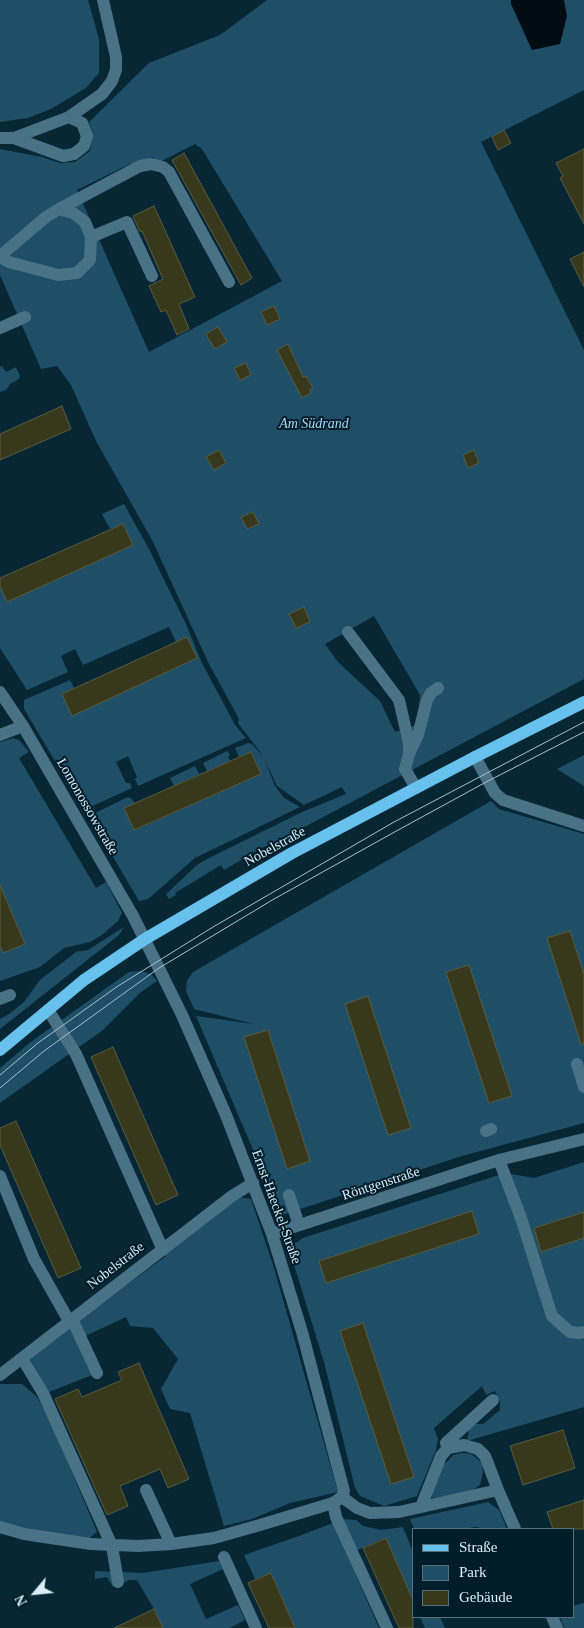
<!DOCTYPE html>
<html>
<head>
<meta charset="utf-8">
<style>
  body { margin:0 }
  #map { position:relative; width:584px; height:1628px; overflow:hidden; background:#072735; font-family:"Times New Roman",serif }
  canvas { display:block }
  .legend { position:absolute; left:412px; top:1528px; width:162px; height:90px; box-sizing:border-box; background:#001d2b; border:1px solid #58707c; margin:0; padding:6px 9px; list-style:none; font-size:15px; color:#dbedf6 }
  .legend li { display:flex; align-items:center; gap:10px; height:25px }
  .legend b { width:25px; border:1px solid #58707c }
  .north { position:absolute; left:10px; top:1568px; width:50px; height:50px; -webkit-text-stroke:4px #001d2b; paint-order:stroke; rotate:242deg; font-size:14px; font-weight:700; line-height:20px; text-align:center; color:#dbedf6 }
  .north::after { content:''; display:block; margin:auto; width:18px; height:22px; background:#dbedf6; clip-path:polygon(50% 0,100% 100%,50% 72%,0 100%) }
</style>
</head>
<body>
<div id="map">
<canvas width="584" height="1628"></canvas>
<ul class="legend">
<li><b style="height:6px;background:#68c1ec"></b>Straße</li>
<li><b style="height:14px;background:#1e4f66"></b>Park</li>
<li><b style="height:14px;background:#37381c"></b>Gebäude</li>
</ul>
<div class="north">N</div>
</div>
<script>
const c = document.querySelector('canvas').getContext('2d');
c.lineJoin = 'round';
function fillPath(path, color) {
  c.fillStyle = color;
  c.fill(path, 'evenodd');
}
function poly(rows) {
  const path = new Path2D();
  for (const r of rows) {
    path.moveTo(r[0], r[1]);
    for (let i = 2; i < r.length; i += 2) path.lineTo(r[i], r[i + 1]);
  }
  return path;
}
function stroke(path, color, width, dash) {
  c.strokeStyle = color;
  c.lineWidth = width;
  c.lineCap = dash ? 'butt' : 'round';
  c.setLineDash(dash || []);
  c.stroke(path);
}
function write(font, color, halo, rows, align = 'center') {
  c.font = font + ' "Times New Roman",serif';
  c.lineWidth = 4;
  c.setLineDash([]);
  c.textBaseline = 'middle';
  c.strokeStyle = halo;
  c.fillStyle = color;
  for (const [text, x, y, turn = 0] of rows) {
    c.save();
    c.translate(x, y);
    c.rotate((+turn || 0) * Math.PI / 180);
    c.textAlign = isNaN(turn) ? turn : align;
    if (halo) c.strokeText(text, 0, 0);
    c.fillText(text, 0, 0);
    c.restore();
  }
}
const green = poly([
  [0,0,88,0,99,39,99,73,86,88,51,109,28,118,0,122],
  [267,0,584,0,584,90,481,142,584,350,584,679,293,833,258,850,224,870,221,865,175,893,176,895,169,899,166,894,197,865,207,859,302,812,346,794,342,787,304,805,277,786,264,758,275,786,284,798,300,807,195,858,148,899,139,901,89,816,128,797,131,798,135,803,135,830,261,774,251,752,239,757,235,748,248,743,252,744,264,757,238,723,239,719,208,662,152,540,96,441,71,385,57,366,41,369,0,275,0,149,42,157,60,163,75,162,90,151,92,134,89,122,149,63,220,35],
  [195,144,202,149,282,281,149,352,77,190,128,165,153,157,158,163],
  [374,616,420,695,417,725,395,732,380,701,338,662,325,644],
  [2,366,6,372,16,367,20,376,19,379,10,384,6,390,0,392,0,367],
  [124,504,149,549,185,622,202,663,235,725,246,738,138,786,135,779,137,777,128,756,116,762,126,783,130,783,132,788,84,810,24,709,24,700,70,680,74,688,62,694,72,715,197,658,187,637,176,642,169,627,83,665,75,649,61,656,68,672,27,690,0,648,0,586,7,601,133,545,123,524,110,529,102,514],
  [13,738,19,740,29,752,19,758,96,888,106,882,122,913,118,921,102,935,90,942,64,948,40,967,0,981,0,742],
  [227,751,230,755,228,757,230,761,207,771,203,763],
  [584,755,584,786,557,769],
  [195,766,199,774,174,786,170,778],
  [491,801,499,809,584,834,584,1123,462,1156,279,1216,263,1173,196,1016,254,1024,194,1009,186,991,187,981,193,972],
  [124,927,119,935,0,1029,0,1019,9,1014,24,1002,40,980,76,952,88,950],
  [141,971,151,974,157,981,141,992,103,1030,0,1103,0,1068,32,1041,129,972],
  [584,1162,584,1407,467,1441,470,1424,483,1424,500,1410,500,1402,495,1391,486,1395,482,1386,434,1428,438,1439,436,1450,417,1496,384,1506,360,1496,355,1488,324,1362,290,1252,294,1244,303,1238,505,1173,534,1178],
  [239,1197,251,1199,274,1268,338,1492,290,1503,252,1519,224,1526,190,1413,170,1409,161,1389,178,1359,153,1328,130,1326,126,1317,81,1338,97,1373,49,1392,29,1357,166,1256,167,1253],
  [0,1384,22,1384,37,1397,49,1418,97,1532,88,1539,38,1532,0,1522],
  [462,1453,471,1454,478,1459,482,1464,483,1472,480,1485,470,1492,433,1498,431,1496,443,1466,453,1455],
  [488,1502,499,1510,507,1529,480,1529,478,1527,458,1529,414,1529,410,1519],
  [340,1519,356,1520,363,1526,381,1530,403,1527,413,1552,413,1600,385,1538,355,1551],
  [333,1523,379,1628,295,1628,271,1573,255,1579,244,1555,299,1536],
  [219,1561,223,1569,190,1584,206,1619,238,1605,245,1620,230,1628,163,1628,154,1609,137,1580,129,1580,113,1587,107,1577,95,1579,95,1571,143,1573],
  [584,1603,584,1628,564,1628,560,1617,573,1617,573,1606],
  [420,1617,440,1617,445,1628,425,1628]
]);
const water = poly([
  [511,0,564,0,567,16,560,44,532,50,511,4]
]);
const building = poly([
  [504,130,511,143,498,150,492,137,504,130],
  [584,149,584,224,560,178,563,176,556,163,584,149],
  [184,153,252,278,241,285,172,160,184,153],
  [154,206,195,297,179,304,189,329,177,335,166,310,161,312,149,286,163,279,142,231,140,232,133,216,154,206],
  [584,252,584,287,570,259,584,252],
  [274,306,280,319,267,325,261,312,274,306],
  [218,327,227,342,215,349,206,334,218,327],
  [288,344,303,377,306,376,313,388,309,390,311,393,302,398,277,350,288,344],
  [246,363,251,375,240,380,234,368,246,363],
  [62,406,71,429,0,460,0,434,62,406],
  [219,450,226,463,214,470,206,457,219,450],
  [474,450,479,463,468,468,463,455,474,450],
  [253,512,259,524,247,529,241,517,253,512],
  [123,524,133,545,7,602,0,586,0,578,123,524],
  [304,607,310,622,296,628,289,614,304,607],
  [187,637,197,658,72,716,62,694,187,637],
  [251,752,261,774,134,830,124,808,251,752],
  [0,885,25,944,3,953,0,946,0,885],
  [570,931,584,974,584,1044,581,1044,547,938,570,931],
  [469,965,512,1096,489,1103,446,972,469,965],
  [368,996,411,1128,388,1135,345,1004,368,996],
  [268,1030,310,1161,287,1169,244,1037,268,1030],
  [113,1047,178,1195,156,1205,91,1057,113,1047],
  [16,1121,81,1268,58,1278,0,1145,0,1128,16,1121],
  [472,1211,479,1234,326,1283,319,1261,472,1211],
  [584,1212,584,1238,541,1252,534,1228,584,1212],
  [363,1323,414,1477,391,1484,340,1331,363,1323],
  [139,1363,189,1479,168,1488,160,1469,120,1486,128,1506,107,1515,55,1399,78,1389,82,1397,122,1380,118,1372,139,1363],
  [563,1430,575,1468,523,1485,510,1446,563,1430],
  [584,1500,584,1529,553,1529,547,1512,584,1500],
  [386,1538,413,1600,413,1628,399,1628,363,1548,386,1538],
  [271,1573,295,1628,269,1628,248,1583,271,1573],
  [154,1609,163,1628,114,1628,154,1609]
]);
const minor = poly([
  [0,138,14,138,69,117,102,94,112,81,116,70,116,57,103,0],
  [14,138,63,156,74,154,84,146,87,136,82,123,69,117],
  [59,209,140,166,151,164,163,167,169,172,229,282],
  [91,237,127,222,152,276],
  [0,256,46,217,59,209,73,213,85,222,91,237,90,260,77,273,58,275,9,262,0,257],
  [0,328,25,317],
  [348,632,399,700,409,743,409,754],
  [0,692,23,726,133,916,182,1015,226,1115,272,1234,302,1332,344,1491,342,1497,333,1503,260,1525,214,1538,171,1544,138,1546,91,1544,24,1534,0,1527],
  [0,735,23,726],
  [475,757,495,793,503,800,584,826],
  [416,788,405,769,409,754,418,735,427,700,431,693,438,688],
  [0,999,10,995],
  [48,1010,76,1054,163,1250],
  [577,1064,584,1087],
  [486,1131,491,1129],
  [499,1160,521,1218,552,1316,570,1332,579,1333,584,1332],
  [0,1176,34,1259,69,1321],
  [289,1195,299,1225],
  [272,1234,499,1160,584,1139],
  [72,1319,97,1373],
  [22,1358,43,1393,112,1546,118,1582],
  [0,1375,232,1196,253,1183],
  [448,1448,446,1443,493,1400],
  [146,1490,171,1544],
  [342,1497,357,1508,370,1513,399,1512,498,1490,515,1529],
  [333,1503,336,1517,387,1628],
  [421,1507,441,1456,448,1448,464,1445,478,1449,485,1456,498,1490],
  [224,1557,256,1628],
  [552,1617,557,1628]
]);
const major = poly([
  [0,1050,84,980,145,939,292,853,475,757,584,702]
]);
const tram = poly([
  [0,1075,38,1043,118,986,213,927,394,822,584,722],
  [0,1088,44,1051,159,968,274,899,400,829,488,781,584,732]
]);
const parkNames = [
  ["Am Südrand",314,424]
];
const streetNames = [
  ["Lomonossowstraße",87,807,60],
  ["Nobelstraße",275,847,-29],
  ["Röntgenstraße",381,1184,-18],
  ["Ernst-Haeckel-Straße",276,1207,70],
  ["Nobelstraße",116,1266,-38]
];
fillPath(green, '#1e4f66');
fillPath(water, '#010c13');
fillPath(building, '#37381c');
stroke(building, '#5a5c3e', 1);
stroke(minor, '#497286', 12);
stroke(major, '#68c1ec', 12);
stroke(tram, '#abc0ca', 1);
write('italic 14px', '#a9d9f3', '#001d2b', parkNames);
write('14px', '#dbedf6', '#001d2b', streetNames);
</script>
</body>
</html>
